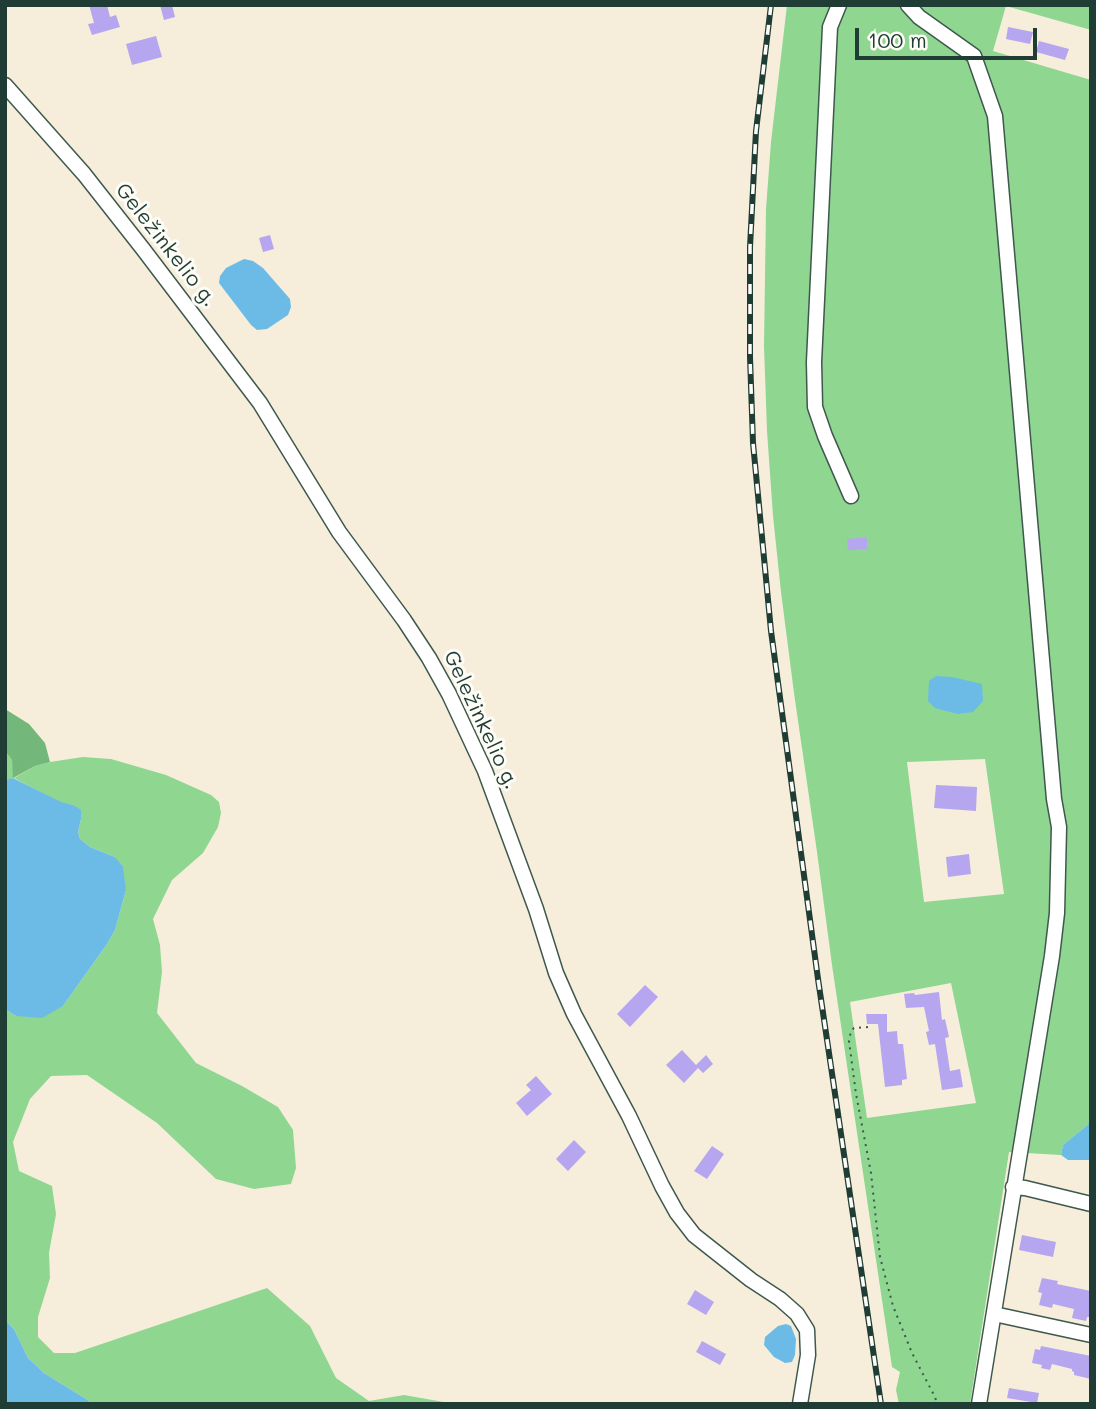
<!DOCTYPE html>
<html>
<head>
<meta charset="utf-8">
<style>
  body { margin:0 }
  #map { position:relative; width:1096px; height:1409px; overflow:hidden; background:#f6eedb; font-family:Mali,sans-serif }
  canvas { display:block }
  .frame { position:absolute; inset:0; border:7px solid #1f3d34; pointer-events:none }
  .scale { position:absolute; left:855px; top:28px; width:182px; height:32px; box-sizing:border-box; border:4px solid #1f3d34; border-top:0; padding-left:9px; font-size:21px; line-height:24px; white-space:nowrap; color:#1f3d34; -webkit-text-stroke:5px #fdfcf7; paint-order:stroke }
</style>
</head>
<body>
<div id="map">
<canvas width="1096" height="1409"></canvas>
<div class="frame"></div>
<div class="scale">100 m</div>
</div>
<script>
const c = document.querySelector('canvas').getContext('2d');
c.lineJoin = 'round';
function fillPath(path, color) {
  c.fillStyle = color;
  c.fill(path, 'evenodd');
}
function poly(rows) {
  const path = new Path2D();
  for (const r of rows) {
    path.moveTo(r[0], r[1]);
    for (let i = 2; i < r.length; i += 2) path.lineTo(r[i], r[i + 1]);
  }
  return path;
}
function stroke(path, color, width, dash) {
  c.strokeStyle = color;
  c.lineWidth = width;
  c.lineCap = dash ? 'butt' : 'round';
  c.setLineDash(dash || []);
  c.stroke(path);
}
function write(font, color, halo, rows, align = 'center') {
  c.font = font + ' Mali,sans-serif';
  c.lineWidth = 6;
  c.setLineDash([]);
  c.textBaseline = 'middle';
  c.strokeStyle = halo;
  c.fillStyle = color;
  for (const [text, x, y, turn = 0] of rows) {
    c.save();
    c.translate(x, y);
    c.rotate((+turn || 0) * Math.PI / 180);
    c.textAlign = isNaN(turn) ? turn : align;
    if (halo) c.strokeText(text, 0, 0);
    c.fillText(text, 0, 0);
    c.restore();
  }
}
const green = poly([
  [787,5,1091,5,1091,30,1006,6,993,51,1091,80,1091,1122,1063,1145,1061,1155,1009,1152,970,1404,899,1404,896,1390,900,1372,892,1367,832,965,817,852,794,693,781,592,773,516,767,431,764,346,766,209,771,142],
  [985,759,1004,894,924,902,907,762],
  [951,983,976,1103,867,1118,850,1002],
  [5,751,12,760,14,778,35,766,50,762,83,757,111,759,166,775,211,795,219,802,221,813,218,827,203,853,172,880,153,919,160,945,162,972,157,1013,196,1063,242,1086,278,1107,293,1130,296,1168,291,1184,254,1189,216,1179,157,1123,87,1075,51,1076,30,1099,13,1142,19,1171,52,1186,56,1214,49,1253,50,1278,38,1317,38,1337,54,1353,75,1353,267,1288,310,1326,336,1378,369,1401,404,1395,455,1404,94,1404,44,1373,28,1358,14,1329,5,1320,5,1009,16,1016,63,1006,107,944,115,930,126,890,115,857,90,847,80,839,78,832,81,819,73,805,61,803,14,778,5,780]
]);
const forest = poly([
  [5,709,29,724,45,743,50,762,35,766,13,778,12,760,5,751]
]);
const water = poly([
  [244,259,253,261,263,268,290,299,291,307,288,315,267,329,257,330,251,325,219,283,220,276,226,268],
  [936,676,952,677,982,684,983,701,973,712,958,714,935,708,928,701,929,681],
  [13,778,61,802,73,805,81,810,81,819,78,832,80,839,90,847,115,857,123,867,126,890,115,930,107,944,63,1006,42,1018,16,1016,5,1009,5,780],
  [1091,1122,1091,1160,1068,1160,1061,1155,1063,1145],
  [5,1320,14,1329,28,1358,44,1373,94,1404,5,1404],
  [786,1324,791,1326,796,1339,795,1355,792,1362,785,1363,774,1357,764,1345,765,1337,778,1326]
]);
const building = poly([
  [89,5,107,5,110,17,116,15,120,27,92,35,88,24,94,23],
  [160,5,172,5,175,17,164,20],
  [1008,27,1033,32,1030,44,1006,39],
  [156,36,162,57,132,65,126,44],
  [1039,41,1069,49,1065,60,1036,52],
  [270,235,274,249,263,252,259,238],
  [867,537,867,549,848,550,847,539],
  [936,785,977,787,976,811,934,808],
  [969,854,971,874,948,877,946,857],
  [645,985,658,997,630,1027,617,1014],
  [939,992,942,1020,945,1019,949,1037,945,1038,950,1071,960,1069,963,1087,942,1090,935,1044,929,1045,926,1032,929,1031,924,1007,906,1008,904,994,914,993,915,995],
  [866,1014,887,1014,887,1032,897,1031,898,1044,903,1044,907,1079,902,1080,902,1085,885,1087,878,1024,867,1024],
  [682,1050,696,1065,706,1055,713,1064,703,1073,698,1068,684,1083,666,1065],
  [536,1076,552,1094,527,1116,516,1103,531,1090,526,1085],
  [574,1140,586,1152,568,1171,556,1159],
  [712,1146,724,1154,707,1179,694,1171],
  [1022,1235,1056,1242,1053,1257,1019,1250],
  [1042,1278,1058,1281,1057,1284,1091,1291,1091,1317,1087,1317,1086,1321,1072,1318,1074,1309,1053,1304,1052,1308,1039,1305,1042,1293,1038,1292],
  [695,1290,714,1302,706,1315,687,1304],
  [702,1341,726,1354,720,1365,696,1352],
  [1041,1346,1091,1356,1091,1379,1074,1375,1074,1372,1072,1371,1072,1369,1052,1364,1050,1370,1041,1368,1042,1365,1032,1363,1035,1349,1040,1350],
  [1009,1388,1039,1393,1037,1403,1007,1398]
]);
const path = poly([
  [868,1027,854,1028,851,1031,849,1041,856,1094,871,1173,880,1257,893,1306,912,1353,935,1397,937,1404]
]);
const street = poly([
  [839,5,830,27,814,362,815,407,825,436,851,496],
  [908,5,919,17,974,56,995,116,1054,799,1059,827,1057,913,1052,956,979,1404],
  [5,85,84,174,143,249,260,403,339,532,404,620,429,658,449,694,485,771,536,909,556,973,574,1014,629,1116,662,1186,677,1213,694,1235,751,1280,780,1299,797,1314,807,1330,808,1355,800,1404],
  [1013,1187,1025,1188,1091,1204],
  [994,1314,1091,1335]
]);
const rail = poly([
  [771,5,756,131,750,247,750,357,753,443,771,631,818,979,881,1404]
]);
const streetNames = [
  ["Geležinkelio g.",166,245,52],
  ["Geležinkelio g.",481,720,65]
];
fillPath(green, '#8fd691');
fillPath(forest, '#73b77b');
fillPath(water, '#6cbbe7');
fillPath(building, '#b6a6ef');
stroke(street, '#3f584d', 17);
stroke(path, '#3f584d', 2, [2, 5]);
stroke(street, '#fff', 14);
stroke(rail, '#1f3d34', 6);
stroke(rail, '#fdfcf7', 3.5, [10]);
write('21px', '#1f3d34', '#fdfcf7', streetNames);
</script>
</body>
</html>
